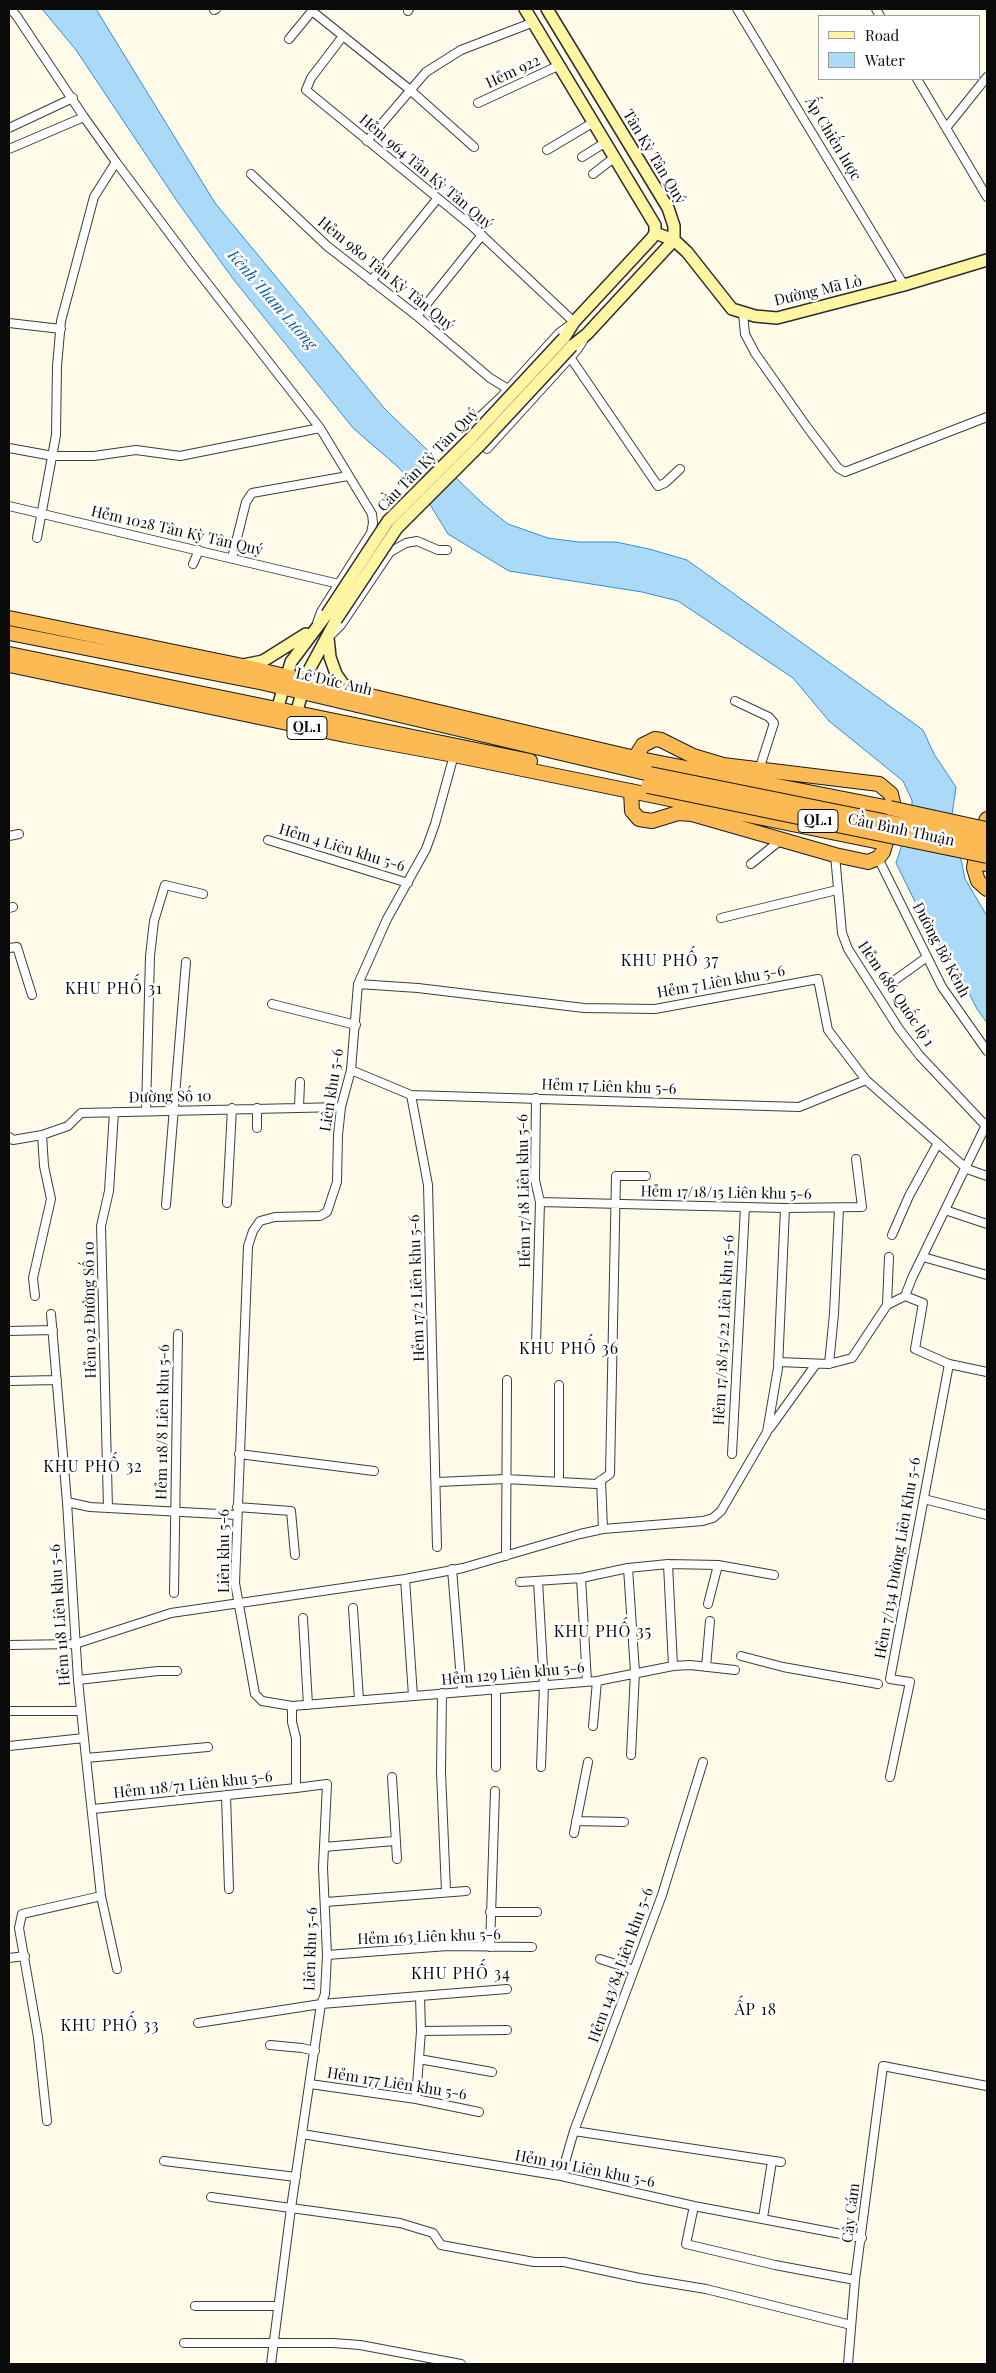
<!DOCTYPE html>
<html>
<head>
<meta charset="utf-8">
<style>
  body { margin:0 }
  #map { position:relative; width:996px; height:2373px; overflow:hidden; background:#fffbe8; font-family:"Playfair Display",serif }
  canvas { display:block }
  .frame { position:absolute; inset:0; border:10px solid #0a0a0a; pointer-events:none }
  .legend { position:absolute; left:818px; top:15px; width:162px; height:65px; box-sizing:border-box; background:#fff; border:1px solid #9d9d9d; margin:0; padding:6px 9px; list-style:none; font-size:15px; color:#0a0a0a }
  .legend li { display:flex; align-items:center; gap:10px; height:25px }
  .legend b { width:25px; border:1px solid #9d9d9d }
</style>
</head>
<body>
<div id="map">
<canvas width="996" height="2373"></canvas>
<div class="frame"></div>
<ul class="legend">
<li><b style="height:6px;background:#fff6a3"></b>Road</li>
<li><b style="height:14px;background:#abdaf8"></b>Water</li>
</ul>
</div>
<script>
const c = document.querySelector('canvas').getContext('2d');
c.lineJoin = 'round';
function fillPath(path, color) {
  c.fillStyle = color;
  c.fill(path, 'evenodd');
}
function poly(rows) {
  const path = new Path2D();
  for (const r of rows) {
    path.moveTo(r[0], r[1]);
    for (let i = 2; i < r.length; i += 2) path.lineTo(r[i], r[i + 1]);
  }
  return path;
}
function stroke(path, color, width, dash) {
  c.strokeStyle = color;
  c.lineWidth = width;
  c.lineCap = dash ? 'butt' : 'round';
  c.setLineDash(dash || []);
  c.stroke(path);
}
function write(font, color, halo, rows, align = 'center') {
  c.font = font + ' "Playfair Display",serif';
  c.lineWidth = 5;
  c.setLineDash([]);
  c.textBaseline = 'middle';
  c.strokeStyle = halo;
  c.fillStyle = color;
  for (const [text, x, y, turn = 0] of rows) {
    c.save();
    c.translate(x, y);
    c.rotate((+turn || 0) * Math.PI / 180);
    c.textAlign = isNaN(turn) ? turn : align;
    if (halo) c.strokeText(text, 0, 0);
    c.fillText(text, 0, 0);
    c.restore();
  }
}
const water = poly([
  [42,9,96,9,215,203,385,409,483,504,508,524,548,538,579,542,616,542,649,549,687,560,923,730,934,754,956,787,952,815,965,879,987,916,987,1023,977,1009,955,965,935,939,924,920,896,863,912,814,912,800,903,781,829,721,793,678,678,601,642,592,509,571,448,534,426,498,398,467,353,428,234,280,179,204,76,50,42,9]
]);
const minor = poly([
  [10,9,16,15,84,117,116,162,94,197,61,321,57,366,56,435,37,538],
  [737,9,904,285],
  [876,9,880,16],
  [214,10,216,9],
  [408,11,409,9],
  [343,36,311,78,306,90,473,227,574,322,559,333,500,398,467,429,487,449,577,350,583,341],
  [289,39,312,11,409,89,474,147],
  [917,79,987,197],
  [478,103,560,65],
  [9,128,73,98],
  [946,128,987,77],
  [367,141,426,72,461,50,534,22],
  [9,149,84,117],
  [547,150,594,122],
  [582,157,606,142],
  [116,162,193,265,320,428,372,514,373,523,371,533,321,612,317,623],
  [251,174,327,246,417,316,490,378,508,389],
  [593,174,615,157],
  [371,281,437,199],
  [743,313,745,334,755,353,807,427,838,468,845,472,987,417],
  [417,316,482,235],
  [9,323,61,329],
  [570,357,658,486,665,483,680,469],
  [9,448,53,456,94,456,136,450,180,456,320,428],
  [9,506,339,584],
  [232,558,246,502,252,493,348,476],
  [193,564,199,550],
  [332,634,341,625,390,552,406,543,417,541,438,550,447,550],
  [735,701,769,717,774,723,759,770],
  [9,836,19,834],
  [268,840,408,883],
  [835,855,842,933,848,949,899,1029,920,1056,985,1125],
  [878,858,942,987,987,1051],
  [751,864,782,839],
  [9,908,13,907],
  [721,918,837,890],
  [9,948,17,947,32,995],
  [886,977,891,982,895,980,927,957],
  [358,984,418,988,584,1008,655,1009,818,979,828,1030,866,1080,967,1169,987,1176],
  [272,1004,356,1025],
  [351,1070,411,1095,799,1107,866,1080],
  [411,1095,428,1185,437,1547],
  [299,1107,300,1082],
  [257,1108,257,1128],
  [146,1111,150,956,154,921,165,885,203,894],
  [9,1137,13,1140,42,1135,68,1126,81,1113,341,1107],
  [540,1202,785,1208,862,1207,856,1159],
  [227,1203,232,1108],
  [166,1205,186,962],
  [945,1210,987,1224],
  [892,1235,909,1196,938,1143],
  [923,1257,987,1275],
  [35,1296,33,1278,51,1199,44,1166,42,1135],
  [905,1296,912,1278,987,1123],
  [905,1296,923,1303,915,1349,949,1364,987,1372],
  [887,1305,905,1296],
  [51,1314,67,1502],
  [9,1331,53,1330],
  [536,1345,540,1202,535,1180,536,1098],
  [778,1362,829,1364,852,1358,887,1305,889,1257],
  [829,1364,834,1314,839,1208],
  [9,1381,57,1380],
  [770,1428,816,1364],
  [239,1454,374,1471],
  [732,1454,745,1207],
  [601,1480,603,1529],
  [559,1481,559,1385],
  [437,1482,506,1479,596,1484,610,1474,616,1176,646,1176],
  [924,1499,987,1515],
  [237,1507,291,1511,295,1555],
  [108,1508,101,1226,109,1191,114,1112],
  [506,1556,507,1380],
  [668,1564,673,1666],
  [628,1568,635,1672,631,1755],
  [452,1569,462,1692],
  [581,1578,587,1682],
  [405,1579,413,1696],
  [538,1581,544,1685,541,1767],
  [520,1582,581,1578,628,1568,668,1564,718,1565,774,1575],
  [174,1593,178,1334],
  [708,1604,718,1565],
  [353,1608,359,1700],
  [303,1618,308,1705],
  [9,1645,75,1644,171,1613,405,1579,463,1568,580,1534,603,1529,703,1521,713,1518,721,1511,767,1432,778,1368,785,1208],
  [741,1656,783,1667,878,1684],
  [706,1667,710,1621],
  [78,1680,158,1671,177,1671],
  [496,1689,496,1767],
  [442,1693,441,1772,446,1891],
  [292,1706,597,1681,673,1666,690,1665,735,1670],
  [9,1711,81,1711],
  [593,1726,597,1681],
  [9,1746,84,1738],
  [86,1758,208,1747],
  [392,1777,397,1859],
  [890,1777,910,1682,890,1679,949,1364],
  [226,1795,229,1889],
  [93,1809,296,1788],
  [576,1821,624,1822],
  [574,1833,588,1762],
  [324,1847,394,1841],
  [326,1902,466,1891],
  [490,1912,537,1912],
  [490,1947,495,1791],
  [327,1955,448,1946,532,1947],
  [9,1958,25,1956],
  [600,1959,634,1970],
  [117,1969,101,1896,86,1758,78,1680,67,1502,90,1507,237,1515],
  [198,2023,321,2004,507,1989],
  [421,2031,507,2030],
  [270,2045,302,2048,315,2051],
  [419,2059,492,2072],
  [310,2084,416,2099,479,2112],
  [416,2099,421,2031,420,1996],
  [47,2121,38,2037,19,1928,22,1914,101,1896],
  [574,2131,781,2162],
  [302,2134,561,2176,694,2206,862,2238],
  [164,2161,296,2177],
  [561,2176,574,2131,662,1895,703,1762],
  [211,2197,400,2223,433,2233,441,2245,534,2262,564,2262,639,2278,706,2289,851,2325],
  [694,2206,686,2244,775,2265,855,2280],
  [763,2218,772,2161],
  [195,2306,278,2306],
  [184,2343,333,2343,360,2345,461,2364],
  [271,2364,291,2208,321,2004,325,1994,327,1955,323,1868,327,1784,296,1788,296,1738,292,1722,292,1706,262,1701,255,1694,235,1583,248,1246,253,1231,260,1221,275,1217,320,1216,327,1212,337,1182,338,1135,341,1107,351,1070,358,984,387,919,426,849,435,824,454,755],
  [848,2364,855,2280,883,2066,987,2086]
]);
const secondary = poly([
  [525,9,655,225,655,233,652,238,574,322,564,338],
  [547,9,668,208,674,226,674,240,587,334,572,346],
  [655,233,674,240,687,252,732,309,755,316,777,318,904,285,987,260],
  [328,638,330,657,336,674,343,684,353,690],
  [243,665,263,661,306,634],
  [277,710,291,662,327,614],
  [296,714,308,672,336,620]
]);
const trunk = poly([
  [9,618,238,665,635,758,890,808],
  [9,633,264,683,650,774],
  [9,654,530,761],
  [9,665,345,735,454,755,885,843],
  [631,791,632,811,639,819,652,821,678,813,692,814,835,855,868,862,878,858,883,852,895,811,891,794,879,784,723,765,693,756,661,740,655,739,643,745,635,758],
  [987,819,979,836,974,868,978,881,987,889],
  [980,863,987,864]
]);
const secondaryBridge = poly([
  [327,614,388,521,473,436,564,338],
  [336,620,397,528,481,444,572,346]
]);
const trunkBridge = poly([
  [650,774,987,842],
  [648,786,987,856],
  [890,808,986,829]
]);
const shields = [
  [307,728,40],
  [818,821,40]
];
const shieldNames = [
  ["QL.1",307,728],
  ["QL.1",818,821]
];
const streetNames = [
  ["Hẻm 922",513,72,-25],
  ["Ấp Chiến lược",833,139,59],
  ["Tân Kỳ Tân Quý",654,157,59],
  ["Hẻm 964 Tân Kỳ Tân Quý",426,172,40],
  ["Hẻm 980 Tân Kỳ Tân Quý",386,274,39],
  ["Đường Mã Lò",818,291,-13],
  ["Cầu Tân Kỳ Tân Quý",428,460,-46],
  ["Hẻm 1028 Tân Kỳ Tân Quý",177,531,13],
  ["Lê Đức Anh",334,682,13],
  ["Cầu Bình Thuận",901,830,12],
  ["Hẻm 4 Liên khu 5-6",342,848,17],
  ["Đường Bờ Kênh",941,950,62],
  ["Hẻm 7 Liên khu 5-6",721,982,-10],
  ["Hẻm 686 Quốc lộ 1",896,994,56],
  ["Hẻm 17 Liên khu 5-6",609,1087,2],
  ["Liên khu 5-6",332,1090,-81],
  ["Đường Số 10",170,1097,-1],
  ["Hẻm 17/18 Liên khu 5-6",524,1191,-91],
  ["Hẻm 17/18/15 Liên khu 5-6",726,1193,1],
  ["Hẻm 17/2 Liên khu 5-6",417,1288,-92],
  ["Hẻm 92 Đường Số 10",90,1310,-91],
  ["Hẻm 17/18/15/22 Liên khu 5-6",724,1330,-87],
  ["Hẻm 118/8 Liên khu 5-6",163,1422,-89],
  ["Liên khu 5-6",224,1551,-90],
  ["Hẻm 7/134 Đường Liên Khu 5-6",898,1558,-80],
  ["Hẻm 118 Liên khu 5-6",60,1615,-94],
  ["Hẻm 129 Liên khu 5-6",513,1674,-5],
  ["Hẻm 118/71 Liên khu 5-6",193,1785,-6],
  ["Hẻm 163 Liên khu 5-6",429,1937,-2],
  ["Liên khu 5-6",311,1949,-88],
  ["Hẻm 143/84 Liên khu 5-6",621,1965,-70],
  ["Hẻm 177 Liên khu 5-6",397,2084,9],
  ["Hẻm 191 Liên khu 5-6",585,2169,11],
  ["Cây Cám",851,2213,-83]
];
const waterNames = [
  ["Kênh Tham Lương",272,300,49]
];
const neighbourhoodNames = [
  ["KHU PHỐ 37",670,961],
  ["KHU PHỐ 31",114,989],
  ["KHU PHỐ 36",569,1349],
  ["KHU PHỐ 32",93,1467],
  ["KHU PHỐ 35",603,1632],
  ["KHU PHỐ 34",461,1974],
  ["ẤP 18",756,2010],
  ["KHU PHỐ 33",110,2026]
];
fillPath(water, '#abdaf8');
stroke(water, '#308fd1', 1);
stroke(minor, '#3d3d3d', 10);
stroke(secondary, '#2c2c2c', 14);
stroke(trunk, '#1b1b1b', 16);
stroke(minor, '#fff', 8);
stroke(secondary, '#fff6a3', 11);
stroke(trunk, '#fbba53', 14);
stroke(secondaryBridge, '#2c2c2c', 14, []);
stroke(trunkBridge, '#1b1b1b', 16, []);
stroke(secondaryBridge, '#fff6a3', 11);
stroke(trunkBridge, '#fbba53', 14);
for (const [x, y, w] of shields) {
  const box = new Path2D();
  box.roundRect(x - w / 2, y - 11.5, w, 23, 4);
  c.fillStyle = '#fff';
  c.fill(box);
  stroke(box, '#0a0a0a', 1);
}
write('bold 14px', '#0a0a0a', null, shieldNames);
write('15px', '#0a0a0a', '#fff', streetNames);
write('italic 16px', '#115f9e', '#fff', waterNames);
c.letterSpacing = '1px';
write('16px', '#0a0a0a', '#fff', neighbourhoodNames);
c.letterSpacing = '0px';
</script>
</body>
</html>
